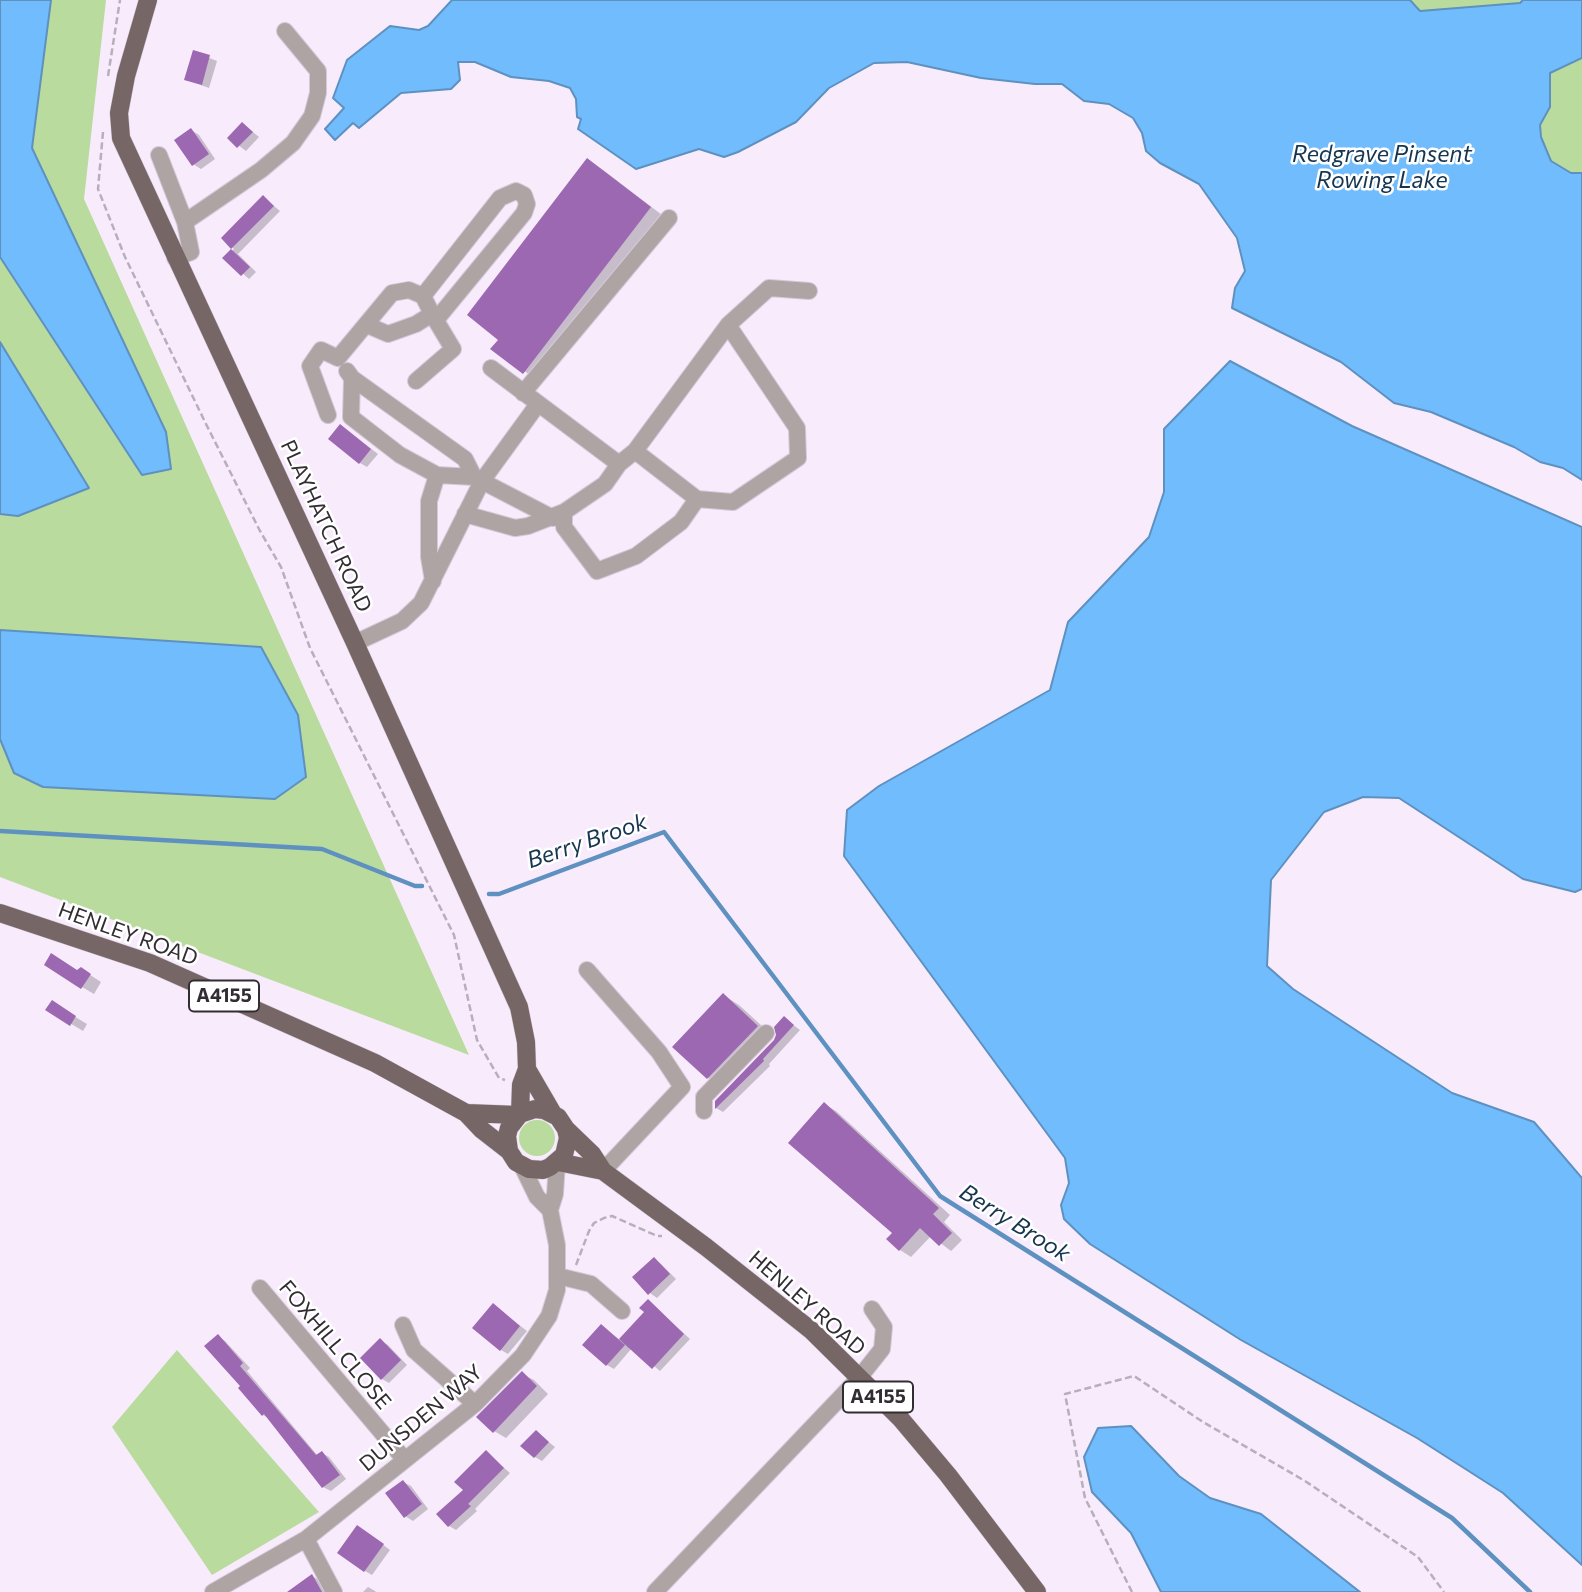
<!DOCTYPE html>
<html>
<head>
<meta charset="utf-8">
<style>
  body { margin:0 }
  canvas { display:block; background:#f7ebfc }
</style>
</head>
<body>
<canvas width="1582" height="1592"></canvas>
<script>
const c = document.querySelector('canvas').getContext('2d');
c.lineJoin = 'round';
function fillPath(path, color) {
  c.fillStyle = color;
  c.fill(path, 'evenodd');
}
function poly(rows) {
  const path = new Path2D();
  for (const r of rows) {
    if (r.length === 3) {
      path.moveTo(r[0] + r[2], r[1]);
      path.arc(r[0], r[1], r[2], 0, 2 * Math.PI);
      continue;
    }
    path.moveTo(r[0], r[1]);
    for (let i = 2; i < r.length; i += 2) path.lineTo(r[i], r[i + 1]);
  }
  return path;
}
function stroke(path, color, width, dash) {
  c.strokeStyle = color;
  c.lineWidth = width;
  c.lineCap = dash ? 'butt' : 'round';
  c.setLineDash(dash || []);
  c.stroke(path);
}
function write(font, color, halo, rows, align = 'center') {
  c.font = font + ' Commissioner,sans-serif';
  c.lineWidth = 5;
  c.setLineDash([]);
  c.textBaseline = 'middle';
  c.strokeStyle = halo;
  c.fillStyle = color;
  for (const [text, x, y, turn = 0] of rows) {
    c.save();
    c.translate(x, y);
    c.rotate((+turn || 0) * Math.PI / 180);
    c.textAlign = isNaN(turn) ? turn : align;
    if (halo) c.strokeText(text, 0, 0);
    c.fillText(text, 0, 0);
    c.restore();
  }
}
const green = poly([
  [0,0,106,0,84,199,469,1055,0,877],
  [1410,0,1523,0,1520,3,1419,11],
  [1582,58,1582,173,1571,173,1551,161,1541,137,1540,125,1550,107,1550,72],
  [537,1138,18],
  [177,1350,319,1512,212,1575,112,1427]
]);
const water = poly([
  [0,0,51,0,32,148,166,432,171,469,142,475,0,257,0,0],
  [452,0,1410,0,1420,11,1520,3,1523,0,1582,0,1582,58,1550,73,1550,107,1540,125,1541,137,1551,161,1571,173,1582,173,1582,480,1563,468,1540,462,1514,447,1431,412,1394,403,1341,362,1232,308,1235,288,1245,271,1237,238,1199,184,1160,163,1146,151,1142,133,1133,118,1109,104,1084,101,1062,84,1035,84,981,78,907,62,874,63,829,88,796,122,738,152,724,157,699,149,636,169,578,129,581,119,577,117,576,99,570,88,549,81,511,77,475,62,458,62,460,80,451,89,401,93,359,128,353,123,335,140,325,129,344,108,333,98,347,60,390,26,419,30,428,26,452,0],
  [0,342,89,488,18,516,0,514,0,342],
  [1230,361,1352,426,1582,527,1582,889,1575,892,1523,879,1399,798,1363,797,1324,812,1271,880,1267,966,1293,989,1452,1093,1534,1122,1582,1178,1582,1565,1503,1493,1417,1438,1241,1340,1090,1244,1064,1219,1061,1205,1069,1183,1065,1158,844,856,847,810,879,786,1050,690,1068,622,1149,537,1164,492,1164,429,1230,361],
  [0,630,261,647,298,715,306,777,275,799,43,787,14,773,0,739,0,630],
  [1131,1426,1179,1476,1210,1498,1261,1514,1360,1592,1161,1592,1131,1533,1092,1492,1084,1457,1098,1428,1131,1426]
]);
const shadow = poly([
  [194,52,217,61,209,88,187,80],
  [243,124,259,137,246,151,229,138],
  [191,130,199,135,215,159,201,169,193,164],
  [587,160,603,170,666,218,540,382,493,349,500,339],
  [263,197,280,211,238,254,256,272,249,279,225,258,234,249,223,238],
  [348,431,378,454,367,467,360,463],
  [81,969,101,982,94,994,82,987],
  [723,995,739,1005,773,1036,724,1087,708,1078],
  [52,1003,87,1024,83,1031,48,1010],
  [784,1018,800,1030,769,1064,770,1066,723,1112,716,1108,716,1102,775,1041],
  [824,1104,836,1111,950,1215,944,1222,962,1240,951,1251,931,1236,911,1257,900,1250,894,1233],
  [654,1259,661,1264,676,1279,657,1298,650,1293],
  [648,1301,690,1339,660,1371,632,1348,614,1369,607,1365,601,1326,620,1340,646,1312],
  [493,1305,527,1331,508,1354,501,1350],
  [218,1336,225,1341,250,1368,247,1371,318,1456,322,1453,329,1457,346,1479,331,1491,323,1487,270,1419,263,1415,241,1388,243,1386],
  [380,1340,388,1345,407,1365,389,1383,382,1379],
  [522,1374,534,1380,548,1394,506,1438,494,1431],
  [536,1432,555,1447,542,1461,535,1457],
  [487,1453,510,1473,475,1509,477,1511,456,1530,449,1526],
  [403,1482,411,1486,428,1509,413,1521,405,1516],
  [365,1531,390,1550,372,1575,365,1571],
  [312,1576,324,1583,330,1592,290,1592],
  [368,1587,375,1591,376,1592,363,1592]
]);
const stream = poly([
  [0,831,322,849,415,886,422,886],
  [489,894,499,894,664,832,940,1196,1452,1518,1530,1592]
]);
const building = poly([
  [193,50,210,55,202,85,184,80],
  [242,122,253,132,237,148,227,138],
  [191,128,209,154,192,166,174,140],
  [587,158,651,207,523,374,490,349,498,340,467,315],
  [263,195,274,206,231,249,221,238],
  [231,249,250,267,241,276,222,258],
  [340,424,371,449,359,464,328,439],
  [51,953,77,970,81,967,91,974,81,989,44,965],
  [723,993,758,1026,707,1079,672,1047],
  [52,1000,76,1016,70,1026,45,1010],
  [784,1016,794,1025,763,1059,764,1061,715,1109,715,1101,774,1040,776,1035,774,1027],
  [824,1102,939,1208,933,1214,952,1233,939,1246,920,1228,899,1251,886,1239,892,1233,788,1143],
  [654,1257,670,1274,648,1295,632,1277],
  [648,1299,684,1334,652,1369,619,1339,644,1312,639,1308],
  [493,1303,520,1326,500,1351,472,1328],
  [601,1324,625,1345,606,1366,582,1345],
  [218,1334,243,1363,240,1366,316,1455,322,1451,340,1475,322,1488,264,1414,262,1416,238,1388,240,1386,204,1346],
  [380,1338,401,1360,381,1380,360,1358],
  [522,1371,537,1386,493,1433,476,1417],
  [536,1430,549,1442,534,1458,520,1446],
  [486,1450,504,1468,468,1504,471,1506,448,1527,436,1514,463,1490,454,1482],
  [403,1480,422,1504,404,1518,385,1493],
  [357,1525,384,1544,364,1572,337,1553],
  [312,1574,322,1592,287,1592]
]);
const path = poly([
  [108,76,120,0],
  [103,132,98,189,125,257,206,424,260,531,281,567,310,648,454,935,477,1040,499,1078,505,1080],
  [576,1265,589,1231,594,1223,604,1218,612,1216,657,1236,662,1236],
  [1132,1592,1085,1498,1065,1394,1134,1376,1203,1422,1305,1481,1418,1557,1444,1592]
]);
const minor = poly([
  [159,155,185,222,191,252,175,258],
  [185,222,261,170,293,143,312,116,318,93,318,71,285,31],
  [423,296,500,198,516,191,524,195,527,204,524,213,436,320],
  [491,368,619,464],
  [347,371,352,378,465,459,474,477],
  [352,378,351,417,400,455,437,475,429,501,429,557,433,581],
  [416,381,453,349,432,314],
  [523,393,669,218],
  [328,415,310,366,321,350,338,358,392,293,409,290,423,296,432,314,416,324,388,334,367,325],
  [635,451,697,499],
  [437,475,474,477,553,518],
  [564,512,564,527,597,571,636,556,681,522,697,499,733,502,798,458,797,428,728,325],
  [465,514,515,528,528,526,564,512,605,484,619,464,635,451,728,325,769,288,809,291],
  [355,643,402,621,421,603,482,481,538,404],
  [587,970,659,1052,682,1087,603,1171],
  [704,1111,704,1097,766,1033],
  [522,1166,537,1197,550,1210],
  [558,1276,591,1284,622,1311],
  [260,1288,405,1460],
  [403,1325,414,1350,475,1404],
  [306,1539,334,1592],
  [213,1592,306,1539,475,1404,523,1355,549,1316,557,1290,557,1245,550,1210,555,1194,557,1163],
  [655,1592,859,1378,882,1349,884,1327,872,1309]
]);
const major = poly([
  [148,0,126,76,119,113,121,138,355,643,519,1007,526,1042,527,1069,521,1085,520,1114],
  [0,913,150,963,375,1063,466,1113,482,1130,509,1151],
  [527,1069,552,1112],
  [466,1113,518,1115],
  [566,1129,568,1138,564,1155,550,1167,543,1170,529,1169,516,1162,509,1151,507,1136,509,1128,520,1114,535,1109,544,1110,558,1117,566,1129,592,1154,603,1171,706,1247,812,1331,900,1418,948,1475,1037,1592],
  [558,1162,603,1171]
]);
const shields = [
  [224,996,70],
  [878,1397,70]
];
const shieldNames = [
  ["A4155",224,996],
  ["A4155",878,1397]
];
const streetNames = [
  ["PLAYHATCH ROAD",326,526,65],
  ["HENLEY ROAD",128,934,20],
  ["HENLEY ROAD",807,1303,41],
  ["FOXHILL CLOSE",335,1345,50],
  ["DUNSDEN WAY",421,1418,-40]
];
const waterNames = [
  ["Redgrave Pinsent",1382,154],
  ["Rowing Lake",1382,180],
  ["Berry Brook",587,841,-19],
  ["Berry Brook",1015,1223,32]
];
fillPath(green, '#b9db9d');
fillPath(water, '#71bcfd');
stroke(water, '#5e91c0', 2);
fillPath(shadow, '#0003');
stroke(stream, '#5e91c0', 4.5);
fillPath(building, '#9c68b1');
stroke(minor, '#d4c9d8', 18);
stroke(major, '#d4c9d8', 19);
stroke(path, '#b8afbc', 2.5, [7, 3.5]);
stroke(minor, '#aea4a4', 16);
stroke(major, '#766665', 18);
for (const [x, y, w] of shields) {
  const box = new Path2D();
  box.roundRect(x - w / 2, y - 15.5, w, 31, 5);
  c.fillStyle = '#fff';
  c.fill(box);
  stroke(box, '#322d33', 2);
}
write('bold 19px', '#322d33', null, shieldNames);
write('21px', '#322d33', '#fff', streetNames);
write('italic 23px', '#163550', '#fff', waterNames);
</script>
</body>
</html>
